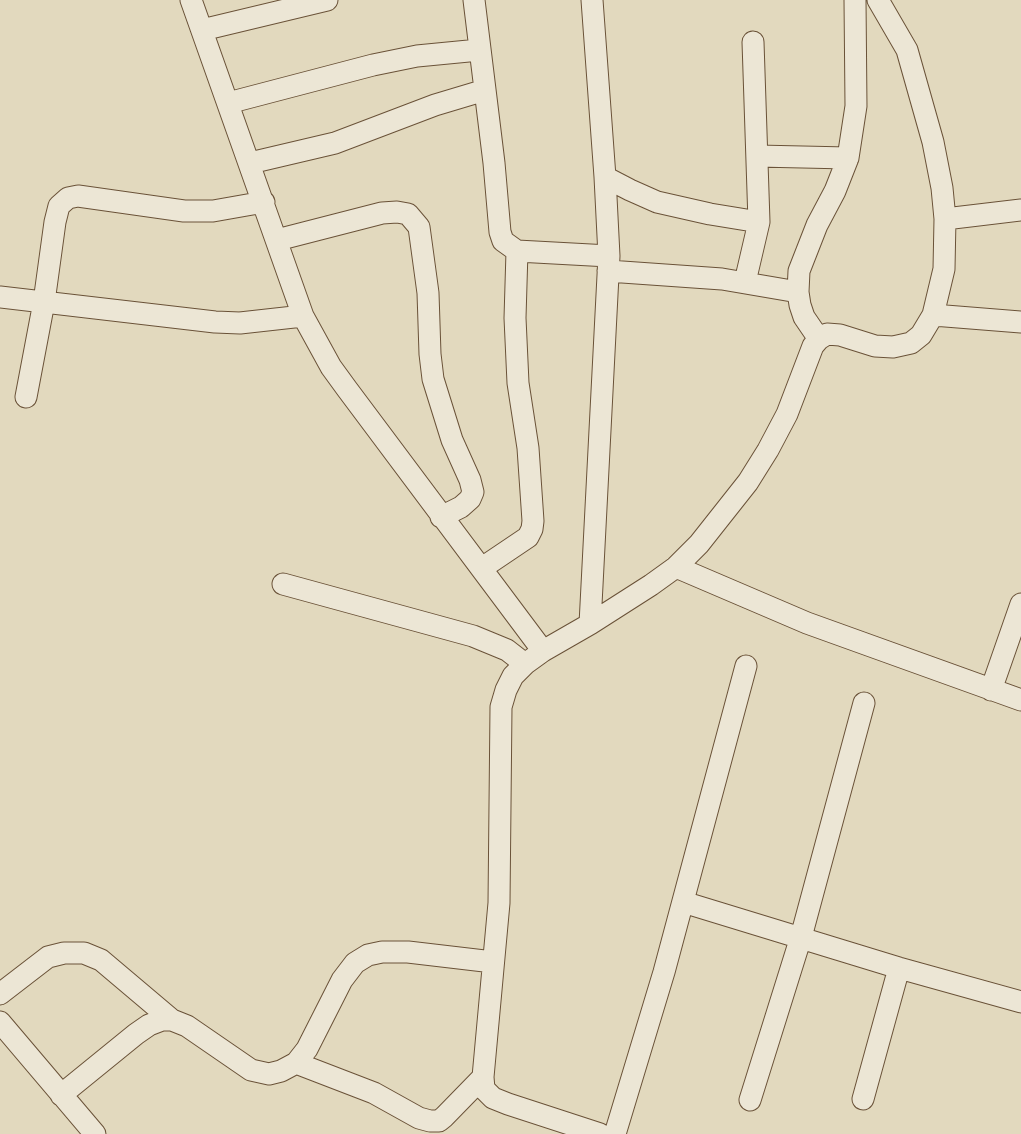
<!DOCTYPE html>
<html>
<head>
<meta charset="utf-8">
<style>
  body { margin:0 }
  canvas { display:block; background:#e2d9be }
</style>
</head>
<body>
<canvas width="1021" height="1134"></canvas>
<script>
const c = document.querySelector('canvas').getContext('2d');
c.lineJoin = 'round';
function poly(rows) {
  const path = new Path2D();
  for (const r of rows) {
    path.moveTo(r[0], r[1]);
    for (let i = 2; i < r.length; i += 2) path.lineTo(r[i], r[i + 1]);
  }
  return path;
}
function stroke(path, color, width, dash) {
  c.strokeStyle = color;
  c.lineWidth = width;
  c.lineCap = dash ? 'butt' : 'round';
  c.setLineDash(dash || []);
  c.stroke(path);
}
const street = poly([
  [191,0,303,316,331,367,347,389,543,651],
  [474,0,494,163,500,232,503,241,517,251,609,256],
  [202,30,327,0],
  [228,103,373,65,417,56,479,50],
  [757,156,848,158],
  [250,163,335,143,435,105,485,90],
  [605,177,630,190,657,202,710,214,759,222],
  [945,219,1021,210],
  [277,240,382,213,397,212,408,214,419,227,428,293,430,354,433,379,452,440,470,480,473,492,470,499,461,507,441,517],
  [608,271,722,279,798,292],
  [745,282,759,222,753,42],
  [0,297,215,322,240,323,303,316],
  [933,315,1021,322],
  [819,339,804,317,800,305,798,292,799,271,817,225,835,191,848,158,856,106,855,0],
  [26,397,44,302,55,222,59,206,68,198,78,196,184,211,213,211,264,202],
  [676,567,807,623,1021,700],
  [482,568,528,537,532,529,533,521,528,448,518,383,515,318,517,251],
  [283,584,473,636,507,650,525,664],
  [590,624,609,256,605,177,592,0],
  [991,690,1021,604],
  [683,902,899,968,1021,1002],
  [0,994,48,957,64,953,84,953,101,960,172,1020],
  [0,1022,95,1134],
  [296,1063,374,1093,419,1118,430,1121,439,1121,444,1117,483,1077],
  [61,1095,136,1034,149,1025,162,1020,172,1020,187,1026,251,1070,269,1074,281,1071,296,1063,307,1049,342,980,355,963,368,955,382,952,408,952,493,962],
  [863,1099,899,968],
  [750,1100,801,937,864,703],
  [600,1134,508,1104,493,1098,484,1089,483,1077,499,903,501,707,506,690,513,676,525,664,543,651,590,624,651,585,676,567,699,544,748,482,768,450,787,414,813,346,819,339,827,334,840,335,875,346,893,347,911,343,921,335,933,315,944,269,945,219,942,188,933,142,907,50,878,0],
  [615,1134,664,972,746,666]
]);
stroke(street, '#6a5238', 23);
stroke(street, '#ece6d5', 21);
</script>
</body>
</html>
